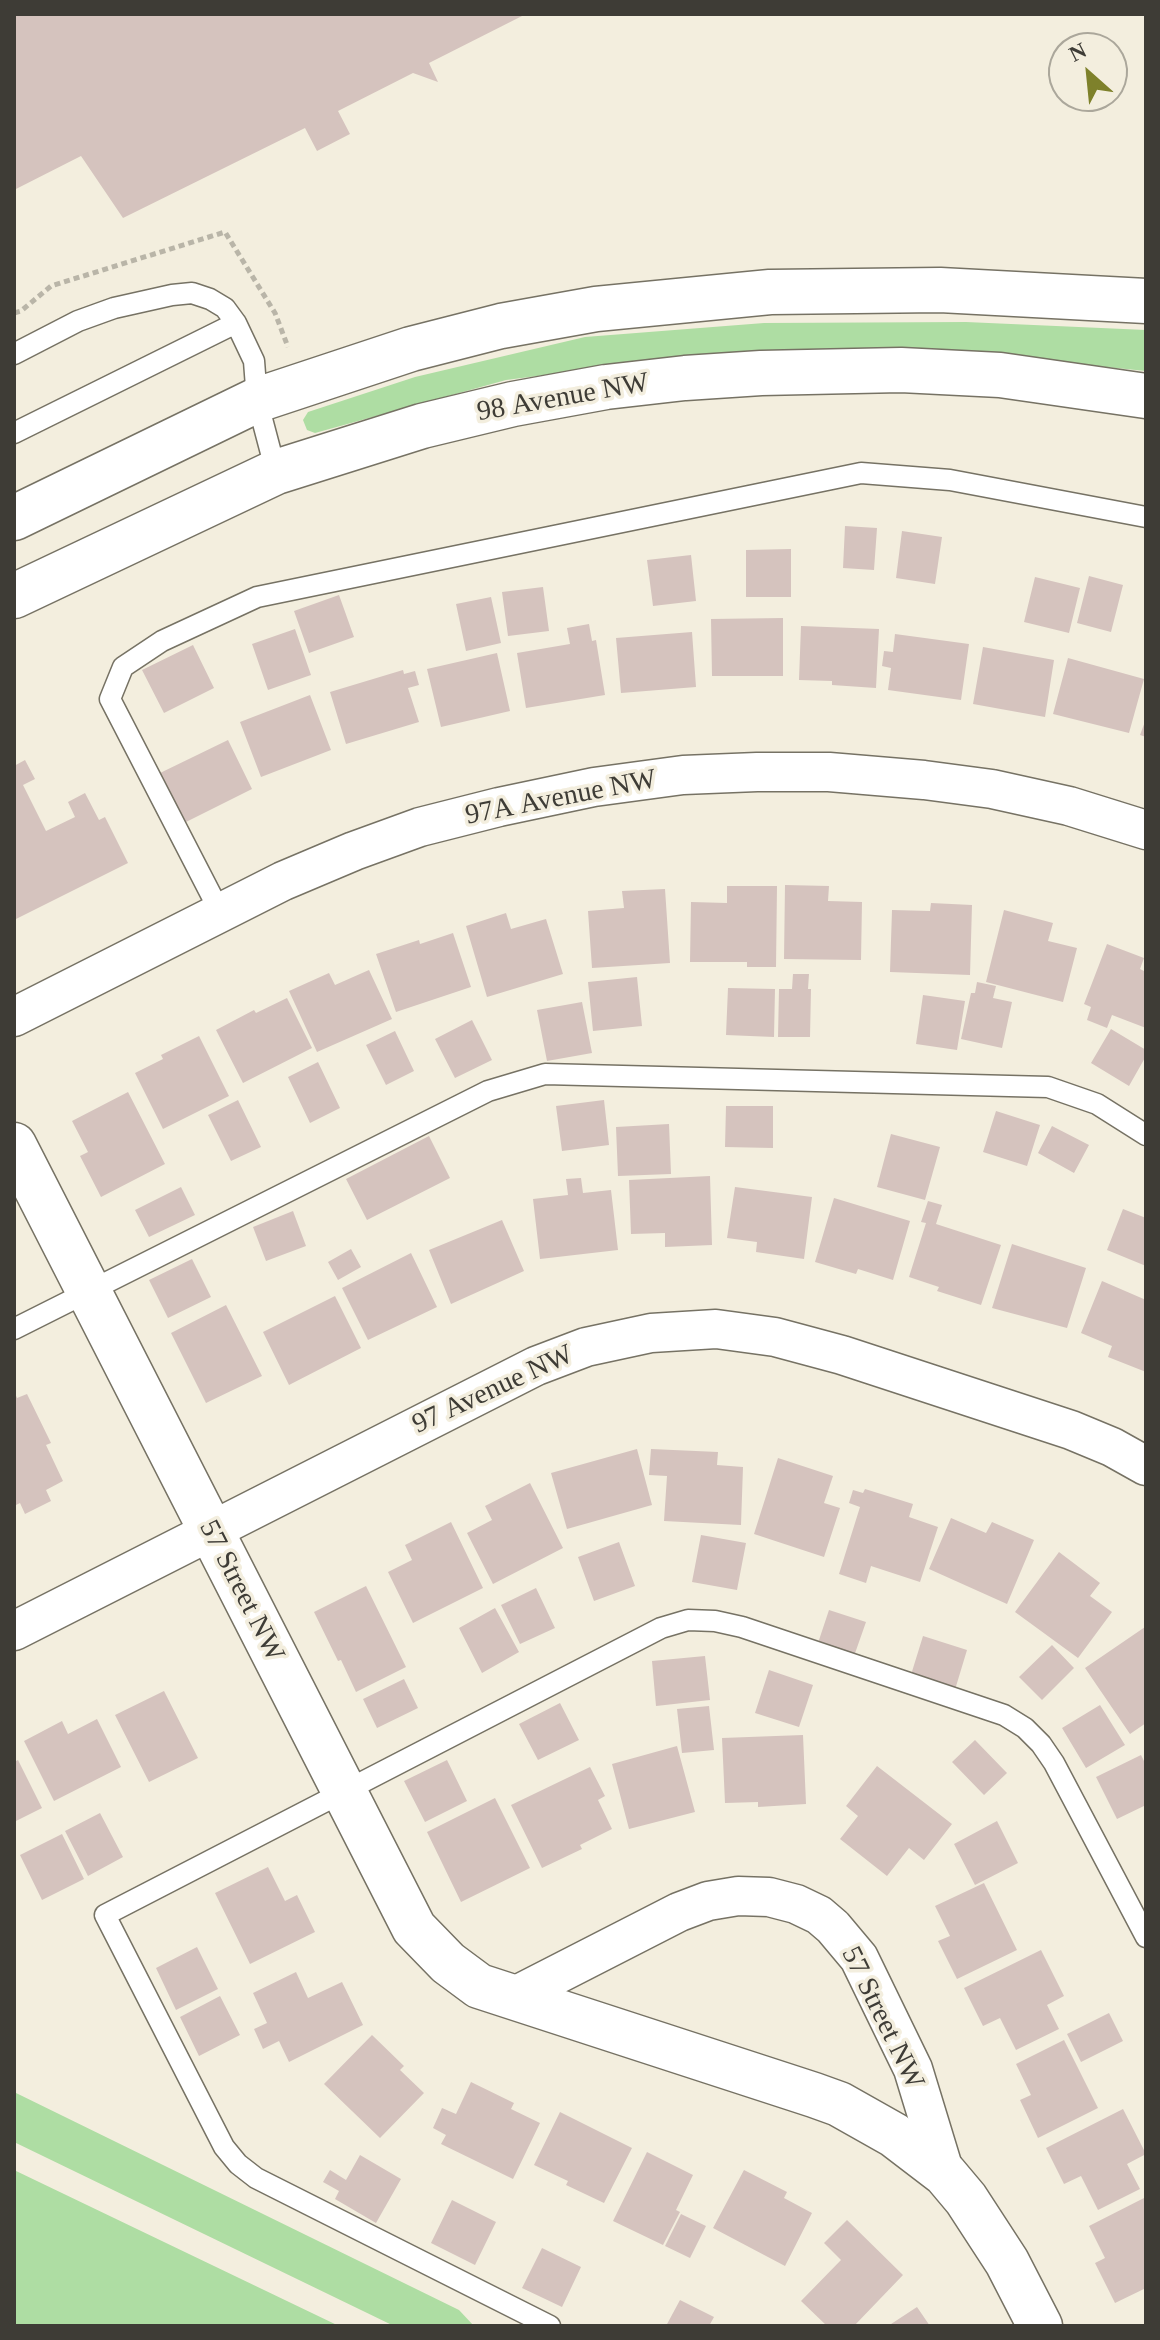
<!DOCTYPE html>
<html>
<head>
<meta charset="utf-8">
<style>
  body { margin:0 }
  #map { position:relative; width:1160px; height:2340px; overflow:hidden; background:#f3eede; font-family:Georgia,serif }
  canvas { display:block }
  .frame { position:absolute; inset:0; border:16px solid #3e3c36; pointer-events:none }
  .north { position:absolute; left:1048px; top:32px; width:80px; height:80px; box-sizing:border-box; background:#f3eede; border:2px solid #aba79b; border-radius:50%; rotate:333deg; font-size:22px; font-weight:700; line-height:32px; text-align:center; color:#3e3c36 }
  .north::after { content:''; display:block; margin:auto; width:28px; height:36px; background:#7e812b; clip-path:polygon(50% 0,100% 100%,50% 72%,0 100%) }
</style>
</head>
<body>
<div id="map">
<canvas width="1160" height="2340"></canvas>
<div class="frame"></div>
<div class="north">N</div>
</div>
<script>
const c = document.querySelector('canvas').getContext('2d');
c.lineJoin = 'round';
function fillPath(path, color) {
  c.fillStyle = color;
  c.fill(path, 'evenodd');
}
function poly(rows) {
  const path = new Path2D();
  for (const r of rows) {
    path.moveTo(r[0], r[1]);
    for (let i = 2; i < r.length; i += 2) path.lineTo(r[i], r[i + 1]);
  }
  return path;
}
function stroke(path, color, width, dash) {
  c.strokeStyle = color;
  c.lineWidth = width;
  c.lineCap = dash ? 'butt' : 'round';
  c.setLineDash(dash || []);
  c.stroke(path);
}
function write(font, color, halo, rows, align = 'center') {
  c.font = font + ' Georgia,serif';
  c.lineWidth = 7;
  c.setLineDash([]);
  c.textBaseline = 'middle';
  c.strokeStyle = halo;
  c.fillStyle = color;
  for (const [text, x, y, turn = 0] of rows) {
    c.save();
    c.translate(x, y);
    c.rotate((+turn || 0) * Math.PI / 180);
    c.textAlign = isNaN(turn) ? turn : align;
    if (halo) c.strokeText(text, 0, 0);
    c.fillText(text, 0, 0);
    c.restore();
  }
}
const green = poly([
  [966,322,1146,330,1146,371,1026,359,702,355,506,380,315,433,307,430,303,420,308,412,415,377,585,337,764,323],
  [14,2092,459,2310,474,2326,394,2326,14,2142],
  [14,2170,339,2326,14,2326]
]);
const building = poly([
  [14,14,526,14,429,63,438,82,413,73,338,111,350,134,317,151,305,128,123,218,81,156,14,190],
  [845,526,877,528,874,570,843,568],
  [902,531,942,537,935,584,896,578],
  [791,549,791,597,746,597,746,550],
  [691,555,696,601,653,606,647,560],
  [1089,576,1123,585,1111,632,1077,623],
  [1035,577,1080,588,1069,633,1024,622],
  [543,587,549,631,508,636,502,592],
  [339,595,354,637,309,653,294,611],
  [491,597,501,643,466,651,456,604],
  [783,618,783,676,712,676,711,619],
  [589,624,592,641,596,640,605,695,526,708,517,653,570,644,567,628],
  [801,626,879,629,876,688,832,685,832,681,799,680],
  [295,629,311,675,268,690,252,644],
  [692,632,696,687,621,693,616,638],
  [895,634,969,644,961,700,888,690,891,668,882,666,884,651,893,652],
  [193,645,214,688,164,713,142,670],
  [983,647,1054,660,1045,717,973,704],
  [497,653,510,711,441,727,427,669],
  [1068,658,1144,679,1129,733,1053,714],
  [403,670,404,674,415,671,419,685,408,688,419,722,346,744,330,692],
  [310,695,331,750,261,777,240,722],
  [1146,719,1146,737,1140,735],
  [228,740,252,789,182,824,158,774],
  [25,760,35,779,23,785,46,831,75,817,68,802,85,793,99,820,105,817,128,863,14,920,14,766],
  [785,885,829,886,828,901,862,902,861,960,784,959],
  [727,886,777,886,776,967,747,967,747,962,690,962,691,902,727,903],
  [665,889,670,963,592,968,588,911,624,908,622,891],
  [931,903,972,905,970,975,890,972,892,910,930,911],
  [1004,910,1053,923,1048,941,1077,948,1063,1002,986,982],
  [506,913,511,929,546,919,563,974,487,997,466,926],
  [453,933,471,987,396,1012,376,954,419,940,420,944],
  [1107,944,1144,958,1140,969,1146,972,1146,1028,1112,1015,1107,1028,1087,1020,1091,1007,1084,1004],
  [369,970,392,1019,317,1052,289,991,329,973,335,985],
  [793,974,809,974,808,989,811,989,810,1037,778,1037,779,989,792,989],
  [637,977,642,1026,593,1031,588,982],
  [977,982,996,986,993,998,1012,1002,1002,1048,961,1039,971,993,975,993],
  [728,988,775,989,774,1037,726,1035],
  [923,995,965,1001,957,1050,916,1044],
  [287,998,312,1048,243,1083,216,1030,254,1010,256,1013],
  [582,1002,592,1053,547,1061,537,1010],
  [472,1020,492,1060,455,1078,435,1039],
  [1111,1029,1146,1050,1146,1056,1129,1086,1091,1063],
  [395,1031,414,1071,386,1085,366,1045],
  [199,1036,229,1096,163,1129,135,1073,163,1059,161,1055],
  [318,1062,340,1108,310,1123,288,1077],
  [128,1092,165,1164,101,1197,80,1156,88,1152,72,1121],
  [238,1100,261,1147,231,1161,208,1115],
  [604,1100,609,1145,562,1151,556,1106],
  [726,1106,773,1106,773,1148,725,1147],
  [996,1111,1040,1125,1027,1166,983,1152],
  [669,1124,671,1174,618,1176,616,1127],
  [1052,1126,1089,1145,1074,1173,1038,1153],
  [891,1134,940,1147,925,1200,877,1187],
  [429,1136,450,1178,367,1220,346,1179],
  [710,1176,712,1245,665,1247,665,1233,631,1234,629,1180],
  [581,1178,583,1193,611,1190,618,1250,540,1259,533,1199,568,1195,566,1179],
  [181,1187,195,1215,149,1237,135,1210],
  [735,1187,812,1197,804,1259,756,1252,757,1242,727,1238],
  [834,1198,910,1221,893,1280,858,1269,856,1274,815,1262],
  [928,1201,942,1205,936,1224,1001,1245,981,1305,937,1291,939,1287,909,1277,926,1223,921,1222],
  [1123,1209,1146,1218,1146,1266,1107,1250],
  [293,1211,306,1246,266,1261,253,1227],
  [502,1220,524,1271,451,1304,429,1250],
  [1012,1244,1086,1268,1067,1328,992,1308],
  [351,1249,361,1267,338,1280,328,1262],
  [411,1253,437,1307,368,1340,342,1288],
  [192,1259,211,1297,168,1318,149,1280],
  [1102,1281,1146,1300,1146,1372,1108,1357,1112,1346,1081,1333],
  [335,1296,361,1348,289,1385,263,1332],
  [226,1305,262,1376,206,1403,171,1333],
  [14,1391,17,1398,27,1394,51,1443,46,1445,63,1481,46,1490,51,1501,25,1514,20,1503,14,1506],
  [637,1449,652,1505,567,1529,551,1473],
  [651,1449,718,1452,717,1465,743,1467,741,1525,664,1521,667,1476,649,1475],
  [778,1458,833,1476,824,1503,840,1508,824,1557,754,1534],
  [530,1483,563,1548,493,1584,467,1533,492,1520,485,1506],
  [865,1489,913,1504,909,1517,938,1527,920,1582,871,1566,866,1583,839,1574,860,1507,849,1503,853,1490,863,1493],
  [951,1518,986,1533,992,1522,1034,1540,1007,1604,929,1569],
  [451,1522,483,1588,413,1623,388,1572,412,1560,405,1545],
  [701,1535,746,1543,737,1590,692,1582],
  [619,1542,635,1586,594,1601,578,1557],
  [1059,1552,1100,1583,1090,1596,1112,1612,1078,1658,1015,1612],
  [366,1586,406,1667,356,1692,341,1660,338,1661,314,1612],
  [536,1588,555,1628,520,1644,501,1605],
  [495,1608,519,1652,482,1673,459,1628],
  [829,1610,866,1622,853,1659,817,1646],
  [1145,1627,1146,1723,1130,1734,1085,1668],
  [923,1636,967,1650,954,1693,910,1678],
  [1052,1645,1074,1668,1042,1700,1019,1677],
  [705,1656,710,1700,656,1706,652,1661],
  [769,1670,813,1685,799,1727,755,1713],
  [404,1679,418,1708,377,1728,363,1699],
  [164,1691,198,1758,149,1782,115,1715],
  [560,1703,579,1740,538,1760,519,1724],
  [1100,1705,1125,1745,1086,1768,1062,1728],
  [709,1706,714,1750,682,1753,677,1709],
  [97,1719,121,1767,54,1801,24,1741,62,1721,68,1734],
  [803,1735,806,1804,758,1807,758,1802,725,1803,722,1738],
  [975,1740,1007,1773,984,1795,952,1762],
  [677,1746,695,1812,629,1829,612,1764],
  [1141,1755,1146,1765,1146,1805,1117,1819,1096,1777],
  [18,1760,42,1808,14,1822,14,1762],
  [447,1760,467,1801,425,1822,404,1781],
  [877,1766,952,1824,924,1860,909,1848,887,1876,840,1839,858,1816,846,1806],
  [590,1767,605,1796,598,1800,612,1829,580,1845,582,1849,542,1868,511,1805],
  [495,1798,530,1868,461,1902,427,1832],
  [100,1813,123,1857,88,1876,65,1831],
  [997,1821,1018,1863,975,1885,954,1844],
  [62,1834,84,1879,42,1900,20,1855],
  [268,1867,285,1901,297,1895,315,1932,250,1964,215,1893],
  [984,1883,1017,1950,957,1979,938,1941,950,1936,935,1906],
  [197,1947,218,1989,176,2010,156,1968],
  [1041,1950,1064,1996,1047,2005,1059,2029,1016,2050,1000,2018,983,2026,964,1988],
  [296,1972,308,1998,342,1982,363,2025,289,2062,279,2041,263,2049,254,2029,267,2023,253,1993],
  [220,1996,240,2035,199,2056,180,2017],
  [1109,2013,1123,2041,1081,2062,1067,2034],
  [372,2035,404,2066,400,2070,424,2093,380,2138,324,2084],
  [1064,2040,1098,2108,1038,2138,1020,2100,1031,2095,1016,2064],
  [471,2082,514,2103,511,2109,540,2123,513,2179,441,2144,446,2135,433,2128,442,2108,456,2114],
  [1123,2109,1146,2154,1127,2164,1140,2189,1098,2210,1081,2176,1064,2184,1046,2148],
  [560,2112,632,2148,604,2203,566,2185,568,2181,534,2165],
  [647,2152,693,2175,676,2210,680,2212,663,2245,613,2221],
  [360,2155,401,2179,376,2223,335,2199,339,2191,323,2182,330,2170,346,2180],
  [744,2170,787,2192,784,2198,812,2213,785,2266,713,2228],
  [1146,2197,1146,2288,1115,2303,1095,2263,1105,2258,1089,2226],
  [452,2200,496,2222,475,2265,431,2243],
  [681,2214,706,2226,690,2258,665,2246],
  [847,2220,903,2275,854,2326,827,2326,801,2301,841,2260,824,2243],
  [542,2248,581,2267,562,2307,522,2288],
  [680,2300,714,2317,709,2326,666,2326],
  [917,2307,930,2326,888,2326]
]);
const path = poly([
  [14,313,21,311,51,286,225,232,275,313,288,347]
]);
const service = poly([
  [14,354,78,321,114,308,172,295,192,293,210,299,225,308,236,323,254,361,257,400,276,472],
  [14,433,236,323],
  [220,912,110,699,123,667,162,641,257,597,861,473,950,480,1146,517],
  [14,1329,488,1091,545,1074,1048,1087,1097,1104,1146,1135],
  [550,2326,256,2178,238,2164,224,2147,105,1915,661,1628,688,1620,715,1621,742,1627,1004,1715,1025,1728,1041,1744,1054,1763,1146,1937]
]);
const minor = poly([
  [14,1017,283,881,354,851,420,827,499,807,594,787,683,775,757,772,829,772,924,780,992,789,1069,806,1146,830],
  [14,1631,536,1366,586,1347,651,1333,716,1329,775,1337,842,1355,1071,1430,1112,1447,1146,1466],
  [511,1998,679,1912,708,1901,738,1896,769,1897,796,1904,819,1915,833,1927,859,1958,913,2069,945,2174]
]);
const tertiary = poly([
  [14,1145,414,1928,448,1963,479,1986,814,2095,839,2104,894,2135,945,2174,966,2199,1007,2262,1040,2326]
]);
const secondary = poly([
  [14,518,257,400,411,349,501,326,596,309,770,292,940,290,1146,301],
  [14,596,276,472,422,426,513,404,606,387,685,378,761,373,901,370,1000,375,1146,396]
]);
const streetNames = [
  ["98 Avenue NW",563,398,-10],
  ["97A Avenue NW",561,798,-11],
  ["97 Avenue NW",493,1390,-25],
  ["57 Street NW",241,1591,63],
  ["57 Street NW",882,2018,64]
];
fillPath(green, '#aedda3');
fillPath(building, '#d5c3be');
stroke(service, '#767264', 23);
stroke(minor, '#767264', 41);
stroke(tertiary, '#767264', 47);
stroke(secondary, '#767264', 47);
stroke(path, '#b9b5a8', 5, [6, 4]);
stroke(service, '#fff', 20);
stroke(minor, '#fff', 38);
stroke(tertiary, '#fff', 44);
stroke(secondary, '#fff', 44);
write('28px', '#3e3c36', '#f3eede', streetNames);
</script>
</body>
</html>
